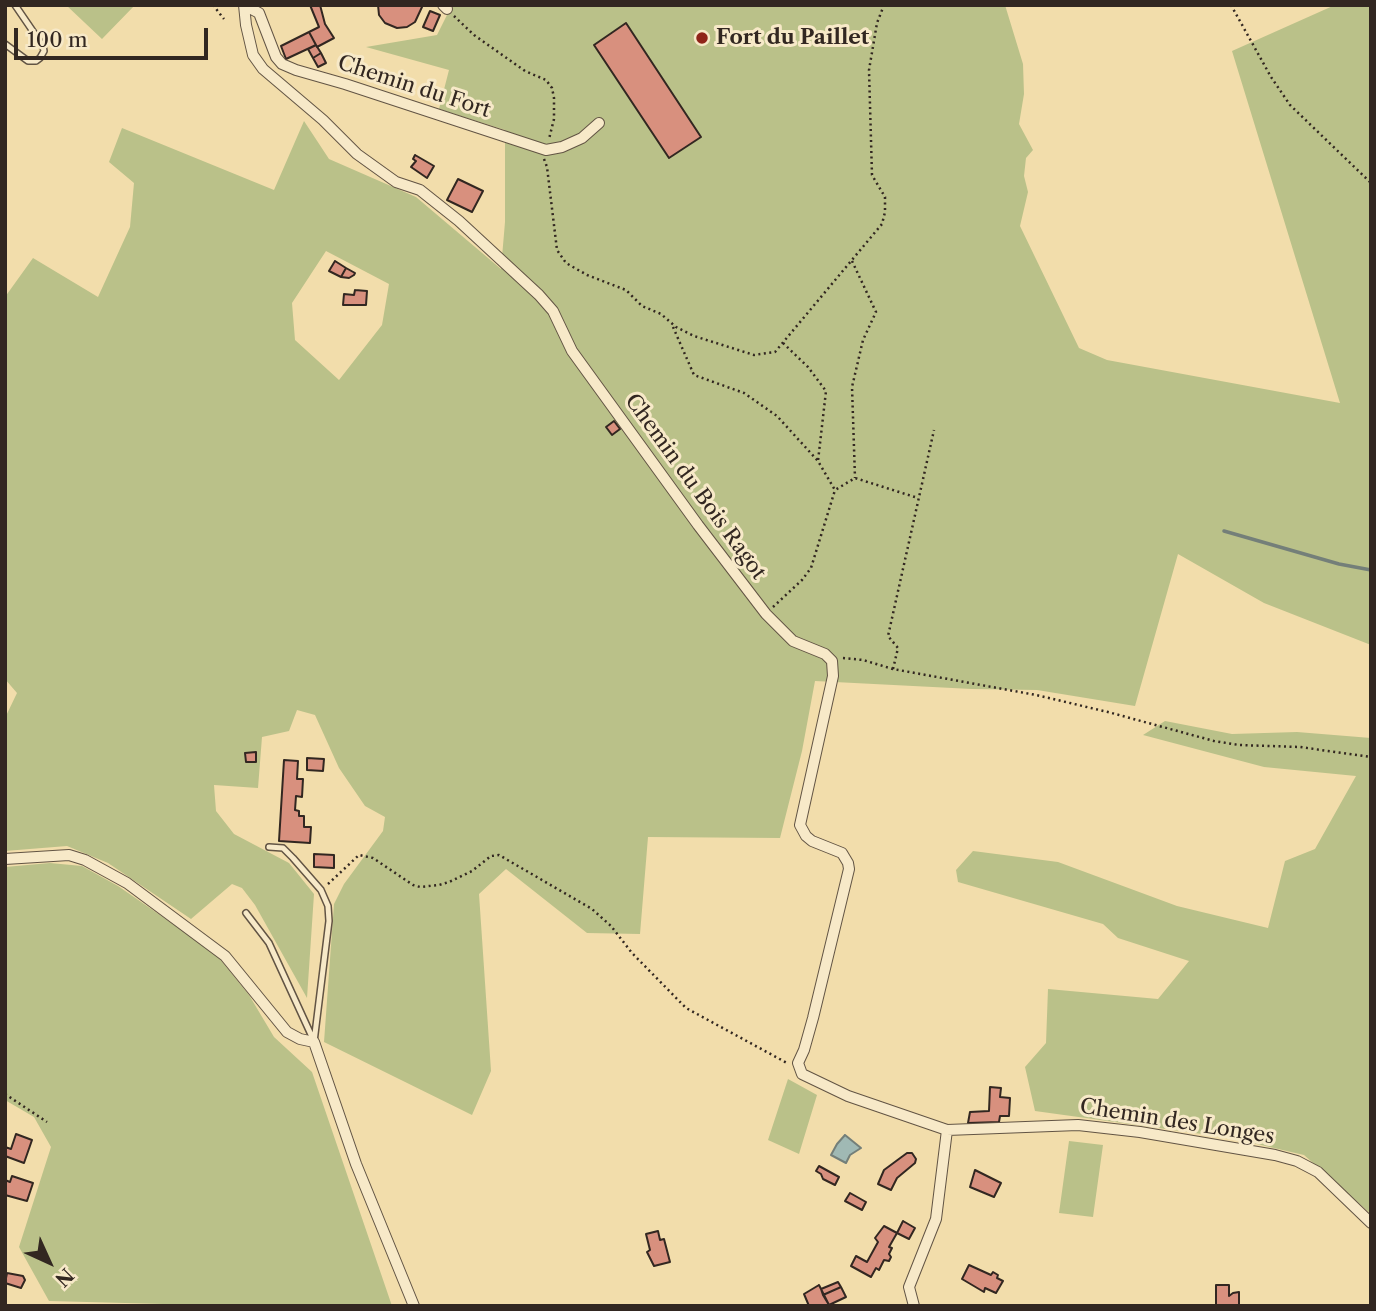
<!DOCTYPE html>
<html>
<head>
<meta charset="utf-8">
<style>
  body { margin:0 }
  #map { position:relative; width:1376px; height:1311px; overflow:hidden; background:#f2ddab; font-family:"Libre Caslon Text",serif }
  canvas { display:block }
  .frame { position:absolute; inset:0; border:7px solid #322721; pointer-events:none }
  .north { position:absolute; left:14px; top:1227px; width:70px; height:70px; -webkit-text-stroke:5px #f7e9c8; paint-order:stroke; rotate:135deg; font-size:19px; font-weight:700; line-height:28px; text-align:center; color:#322721 }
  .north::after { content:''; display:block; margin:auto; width:24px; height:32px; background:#322721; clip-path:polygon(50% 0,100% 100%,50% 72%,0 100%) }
  .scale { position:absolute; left:14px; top:28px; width:194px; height:32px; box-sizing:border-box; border:4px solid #322721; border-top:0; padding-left:9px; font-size:21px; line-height:24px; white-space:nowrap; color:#322721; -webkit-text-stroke:5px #f7e9c8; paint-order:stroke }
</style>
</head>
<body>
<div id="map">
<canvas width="1376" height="1311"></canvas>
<div class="frame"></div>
<div class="north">N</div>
<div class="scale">100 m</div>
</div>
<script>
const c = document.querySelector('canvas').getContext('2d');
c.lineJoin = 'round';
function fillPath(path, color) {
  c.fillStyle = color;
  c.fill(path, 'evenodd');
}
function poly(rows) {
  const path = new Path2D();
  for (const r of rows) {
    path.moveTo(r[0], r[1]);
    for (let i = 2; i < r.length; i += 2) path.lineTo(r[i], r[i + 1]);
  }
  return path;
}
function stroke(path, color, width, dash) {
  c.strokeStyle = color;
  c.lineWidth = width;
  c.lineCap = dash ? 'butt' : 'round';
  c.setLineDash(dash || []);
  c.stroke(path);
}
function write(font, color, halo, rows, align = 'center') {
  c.font = font + ' "Libre Caslon Text",serif';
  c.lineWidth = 6;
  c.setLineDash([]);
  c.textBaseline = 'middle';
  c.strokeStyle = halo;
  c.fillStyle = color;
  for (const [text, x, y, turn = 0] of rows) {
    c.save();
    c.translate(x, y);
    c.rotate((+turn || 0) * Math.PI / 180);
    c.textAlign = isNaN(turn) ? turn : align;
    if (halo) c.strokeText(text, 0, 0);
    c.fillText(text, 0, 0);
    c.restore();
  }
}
const green = poly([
  [66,5,135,5,102,39],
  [452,5,1005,5,1023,64,1024,94,1019,124,1033,150,1026,158,1024,176,1028,192,1020,226,1079,348,1107,360,1340,403,1232,51,1335,5,1371,5,1371,645,1264,603,1178,554,1135,706,1037,690,972,689,815,681,802,751,780,838,648,837,640,934,587,933,506,869,479,894,491,1071,472,1115,324,1042,334,904,344,884,383,831,385,817,365,806,339,768,315,715,297,710,289,731,262,737,258,788,214,785,216,811,234,834,289,863,314,894,307,998,255,905,242,888,232,884,191,919,108,863,67,846,5,851,5,718,17,693,5,679,5,297,33,258,98,297,130,227,134,183,109,162,122,128,274,190,304,121,329,159,416,197,501,269,505,222,505,130,439,109,449,70,366,47,437,35],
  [326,251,389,284,382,325,339,380,295,340,292,303],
  [1165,721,1232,734,1297,732,1371,738,1371,1214,1304,1155,1231,1138,1035,1111,1025,1067,1046,1043,1048,989,1158,999,1189,961,1118,938,1103,924,958,882,956,870,973,851,1058,862,1177,906,1268,928,1285,861,1315,849,1356,776,1264,767,1143,735],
  [50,863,82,866,118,886,215,953,249,995,274,1037,312,1072,392,1306,239,1306,49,1301,19,1247,51,1147,34,1117,5,1100,5,867],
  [788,1079,817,1095,799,1154,768,1140],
  [1069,1141,1103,1145,1093,1217,1059,1213]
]);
const water = poly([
  [845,1135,861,1148,850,1155,846,1163,831,1155,837,1144,845,1135]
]);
const stream = poly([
  [1224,531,1339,564,1371,570]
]);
const building = poly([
  [320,5,325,24,334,38,317,47,309,32,319,27,310,5,320,5],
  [378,5,422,5,422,7,415,22,407,27,397,28,385,23,379,15,378,5],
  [430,11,440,15,433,31,423,27,430,11],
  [626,23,701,137,669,158,594,45,626,23],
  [309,32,316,45,286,59,281,46,309,32],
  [316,45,321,53,313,58,308,49,316,45],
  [321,53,326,63,318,67,313,58,321,53],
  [415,155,434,166,427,178,411,167,416,161,413,159,415,155],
  [458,179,483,191,472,212,447,200,458,179],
  [335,261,346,268,341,277,329,271,335,261],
  [346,268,355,273,354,275,349,278,341,277,346,268],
  [355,290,367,291,366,305,343,305,344,294,354,295,355,290],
  [614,421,620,429,612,435,606,427,614,421],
  [256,752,256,762,246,762,245,753,256,752],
  [307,758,324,759,323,771,307,770,307,758],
  [284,760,298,761,297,779,303,779,302,797,296,796,295,810,299,811,299,816,304,816,304,827,311,827,310,843,279,841,284,760],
  [314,854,334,855,334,868,314,867,314,854],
  [990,1087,1001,1088,1000,1097,1010,1098,1009,1116,1000,1116,999,1122,968,1123,970,1112,989,1111,990,1087],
  [16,1134,32,1140,24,1163,5,1156,5,1147,11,1149,16,1134],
  [907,1153,912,1153,916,1159,915,1163,897,1178,891,1190,878,1184,884,1170,907,1153],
  [819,1166,839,1177,835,1185,823,1179,821,1174,816,1171,819,1166],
  [975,1170,1001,1183,994,1197,970,1187,975,1170],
  [12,1176,33,1183,27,1201,5,1195,5,1180,10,1182,12,1176],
  [850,1193,866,1202,862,1210,845,1201,850,1193],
  [903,1221,915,1228,909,1239,897,1233,903,1221],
  [884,1226,897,1233,889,1247,892,1248,889,1254,891,1257,889,1261,884,1260,879,1270,876,1268,871,1277,851,1266,856,1256,867,1262,878,1242,875,1238,884,1226],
  [658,1231,660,1240,664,1239,670,1262,654,1266,647,1252,650,1250,646,1234,658,1231],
  [969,1265,991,1275,993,1272,998,1275,997,1278,1003,1281,996,1293,985,1288,984,1292,962,1279,969,1265],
  [7,1273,23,1276,25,1280,21,1288,5,1283,7,1273],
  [838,1282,841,1287,823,1295,821,1289,838,1282],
  [819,1285,829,1305,809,1306,804,1294,819,1285],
  [1216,1285,1229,1285,1229,1296,1233,1293,1239,1292,1239,1306,1216,1306,1216,1285],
  [841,1287,846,1297,829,1305,823,1295,841,1287]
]);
const path = poly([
  [213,5,224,19],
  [1231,5,1271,77,1290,105,1371,183],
  [454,16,474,35,525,71,546,80,552,88,554,98,554,119,549,139],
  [544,159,547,167,557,250,566,263,587,275,626,290,642,306,661,314,676,327,694,336,754,355,775,352,882,224,885,212,885,197,872,175,869,70,877,23,884,5],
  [852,261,876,312,863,340,852,387,855,478],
  [673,327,694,375,744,393,777,416,818,461],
  [783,343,808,367,826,391,818,461,835,490,855,478,918,498],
  [773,607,802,580,811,568,835,490],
  [843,658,863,660,893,669,1036,695,1108,712,1214,741,1239,745,1300,747,1371,757],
  [893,669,898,648,888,636,934,430],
  [328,884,359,855,373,858,413,885,420,887,439,885,449,882,472,871,491,856,499,855,592,909,611,926,632,953,686,1008,787,1063],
  [5,1094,47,1122]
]);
const service = poly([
  [5,44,28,61,36,61,40,58,44,51,43,46,15,5],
  [269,847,283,848,293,858,321,890,328,906,329,921,314,1042],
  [246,913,269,943,313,1039]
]);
const minor = poly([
  [244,5,246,25,253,55,263,69,323,120,357,154,396,182,420,190,459,221,539,295,553,311,572,351,698,525,766,614,793,641,825,654,832,661,833,676,800,825,806,836,812,841,842,853,848,863,849,869,813,1018,804,1050,798,1063,802,1074,848,1096,947,1130,1078,1125,1140,1132,1275,1155,1297,1161,1318,1172,1371,1223],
  [244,5,259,13,276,57,282,64,296,70,345,84,546,150,562,147,582,138,599,123],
  [443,5,447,9],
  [5,859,69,855,85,860,127,883,225,956,287,1032,300,1039,314,1042,356,1164,414,1306],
  [914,1306,909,1287,936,1219,947,1130]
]);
const markers = [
  [702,38,7,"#8f2418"]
];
const poiNames = [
  ["Fort du Paillet",716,38]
];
const streetNames = [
  ["Chemin du Fort",414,87,18],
  ["Chemin du Bois Ragot",695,487,54],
  ["Chemin des Longes",1177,1122,9]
];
fillPath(green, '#bac189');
fillPath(water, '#a0b9b4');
stroke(water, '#747f79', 2);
stroke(stream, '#747f79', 3.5);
fillPath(building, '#d8907e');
stroke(building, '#322721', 2);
stroke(service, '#625444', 8);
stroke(minor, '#625444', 12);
stroke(path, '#322721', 2.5, [2, 3.5]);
stroke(service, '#f7e9c8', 5);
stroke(minor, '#f7e9c8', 10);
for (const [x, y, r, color] of markers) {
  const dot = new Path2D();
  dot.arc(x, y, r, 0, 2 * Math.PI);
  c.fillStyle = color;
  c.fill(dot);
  stroke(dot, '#f7e9c8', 2.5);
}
write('bold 21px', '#322721', '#f7e9c8', poiNames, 'left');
write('21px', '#322721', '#f7e9c8', streetNames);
</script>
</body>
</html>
